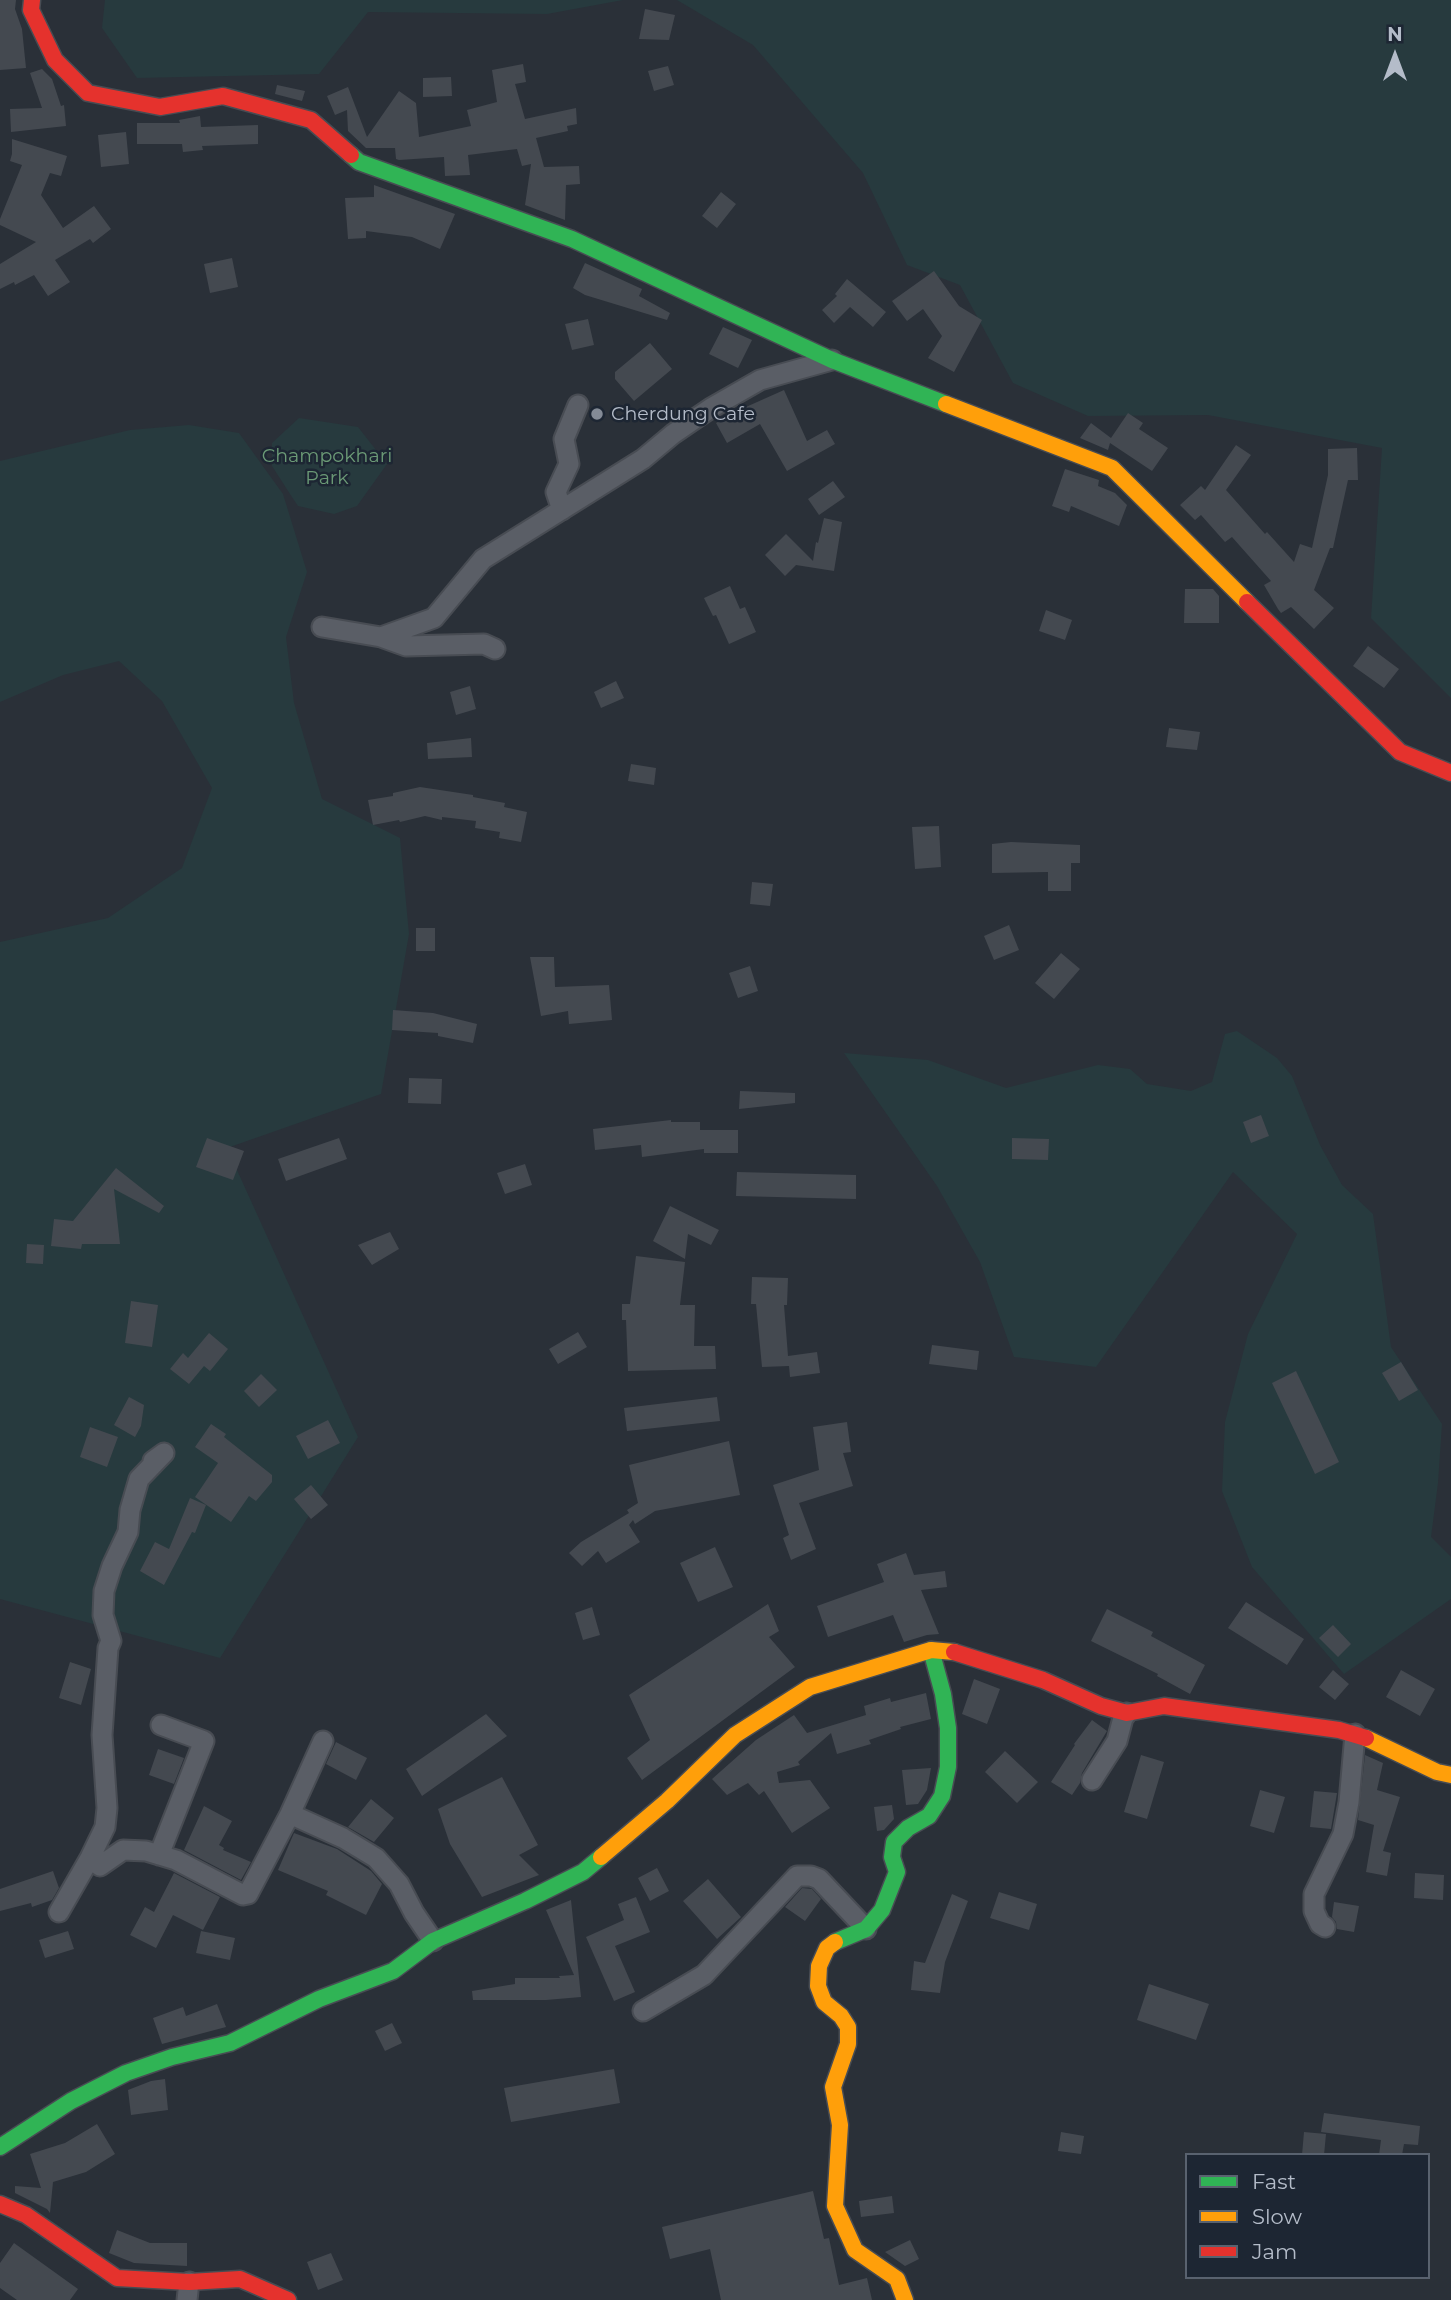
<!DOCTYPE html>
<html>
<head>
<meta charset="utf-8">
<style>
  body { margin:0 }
  #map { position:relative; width:1451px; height:2300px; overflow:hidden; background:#2a3038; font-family:Montserrat,sans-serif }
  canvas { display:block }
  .legend { position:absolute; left:1185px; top:2153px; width:245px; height:126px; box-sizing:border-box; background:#1d2633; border:2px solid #59626f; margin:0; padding:9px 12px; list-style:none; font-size:21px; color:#b4bcc9 }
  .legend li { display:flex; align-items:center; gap:14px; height:35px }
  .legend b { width:35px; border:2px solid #59626f }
  .north { position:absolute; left:1360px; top:21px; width:70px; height:70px; -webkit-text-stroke:5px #1d2633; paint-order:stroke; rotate:0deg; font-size:19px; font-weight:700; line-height:28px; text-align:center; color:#b4bcc9 }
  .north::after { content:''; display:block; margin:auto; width:24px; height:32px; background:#b4bcc9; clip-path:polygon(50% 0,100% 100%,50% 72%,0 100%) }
</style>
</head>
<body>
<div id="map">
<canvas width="1451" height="2300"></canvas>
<ul class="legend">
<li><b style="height:9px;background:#30b455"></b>Fast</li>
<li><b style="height:9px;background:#ff9f0a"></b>Slow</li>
<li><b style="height:9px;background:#e5322d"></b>Jam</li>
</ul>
<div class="north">N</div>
</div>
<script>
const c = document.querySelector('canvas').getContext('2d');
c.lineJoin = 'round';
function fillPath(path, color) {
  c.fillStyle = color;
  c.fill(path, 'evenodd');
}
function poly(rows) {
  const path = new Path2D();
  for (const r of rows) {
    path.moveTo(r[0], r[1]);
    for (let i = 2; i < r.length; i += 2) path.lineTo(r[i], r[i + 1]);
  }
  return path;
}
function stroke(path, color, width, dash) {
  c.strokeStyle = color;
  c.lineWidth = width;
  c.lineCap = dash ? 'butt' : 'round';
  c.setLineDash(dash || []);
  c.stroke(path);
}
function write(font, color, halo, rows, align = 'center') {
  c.font = font + ' Montserrat,sans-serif';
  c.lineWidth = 5;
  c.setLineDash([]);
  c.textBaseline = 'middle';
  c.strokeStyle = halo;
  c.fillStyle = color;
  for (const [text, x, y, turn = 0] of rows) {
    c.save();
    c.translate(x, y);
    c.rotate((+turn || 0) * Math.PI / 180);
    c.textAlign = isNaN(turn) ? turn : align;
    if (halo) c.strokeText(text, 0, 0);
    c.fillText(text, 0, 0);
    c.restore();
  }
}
const green = poly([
  [105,0,623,0,547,14,368,12,319,74,137,78,102,28],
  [677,0,1451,0,1451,698,1371,618,1382,448,1208,415,1088,416,1013,383,960,285,907,265,863,173,753,45],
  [299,418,358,427,387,464,357,506,334,514,298,506,290,494,272,466,272,443],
  [189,425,239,433,283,494,307,572,286,637,294,703,322,799,400,838,409,934,381,1094,227,1148,358,1437,220,1658,0,1599,0,942,108,918,182,868,212,788,162,701,119,661,63,675,0,702,0,461,130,430],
  [1237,1031,1277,1058,1292,1076,1320,1145,1342,1185,1373,1214,1391,1347,1442,1424,1438,1483,1431,1537,1451,1557,1451,1599,1344,1674,1252,1567,1222,1491,1225,1422,1248,1334,1297,1234,1233,1172,1096,1367,1014,1357,980,1262,937,1186,844,1053,928,1060,1006,1088,1098,1065,1130,1069,1147,1084,1191,1091,1212,1082,1225,1034]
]);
const building = poly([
  [0,0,16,0,15,9,22,29,26,68,0,70],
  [645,9,675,15,669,40,639,39],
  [523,64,526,82,515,84,525,119,576,108,577,124,567,126,568,131,536,138,544,167,579,166,580,184,566,185,565,220,525,205,531,164,522,166,517,149,468,155,470,175,445,176,444,157,399,160,396,159,395,148,366,148,348,131,347,110,335,115,327,96,348,87,367,137,399,91,416,103,419,137,471,126,467,110,497,102,492,70],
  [668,66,674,85,654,91,648,71],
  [42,69,52,79,61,106,64,105,66,126,11,132,10,109,42,108,30,73],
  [451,77,452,96,423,97,423,78],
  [277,85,305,91,302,101,275,94],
  [200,116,201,127,258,125,258,144,202,146,203,150,183,152,182,144,137,144,137,123,180,123,179,120],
  [126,132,129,164,101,167,98,135],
  [12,139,67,156,61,176,50,173,41,195,63,228,94,206,111,229,93,243,90,239,55,260,70,282,48,296,34,275,15,285,14,282,0,289,0,264,36,242,0,225,0,219,22,165,10,161,12,154],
  [374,185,455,214,440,249,412,237,366,231,366,238,348,239,345,198,374,197],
  [721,192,736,204,717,228,702,216],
  [232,258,238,287,210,293,204,264],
  [585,263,642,289,639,296,670,313,667,320,585,295,573,288],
  [934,271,959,306,982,320,954,372,928,358,942,336,923,309,907,321,892,301],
  [847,279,886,312,873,327,850,307,834,323,822,310,837,296,835,294],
  [588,319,594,345,572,350,565,324],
  [723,327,752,340,738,368,709,354],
  [650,343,672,369,634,401,615,379,615,372],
  [784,390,807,441,827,430,835,444,787,471,760,424,727,443,716,423,737,411],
  [1128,413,1143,423,1139,429,1168,448,1152,471,1110,443,1108,450,1080,438,1091,423,1111,438],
  [1236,445,1251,455,1226,490,1265,534,1267,532,1294,562,1300,544,1312,548,1328,475,1328,449,1357,448,1358,480,1348,480,1333,548,1330,548,1314,590,1334,608,1314,629,1291,607,1281,613,1278,609,1264,585,1271,581,1232,537,1225,542,1201,515,1195,520,1180,505,1201,486,1205,490],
  [1065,469,1099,480,1098,486,1115,493,1127,505,1119,526,1071,506,1069,512,1052,506],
  [833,481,845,497,819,515,808,499],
  [824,518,842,522,834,571,796,565,785,576,765,555,786,534,813,561,816,542,818,543],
  [730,586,740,609,745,607,756,632,729,644,716,615,713,616,704,598],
  [1185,589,1213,589,1219,596,1219,623,1184,623],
  [1046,610,1072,620,1065,640,1039,631],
  [1368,646,1399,669,1384,688,1353,666],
  [616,681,624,698,601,708,594,692],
  [470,686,476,709,456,715,450,692],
  [1169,728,1200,732,1197,750,1166,747],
  [471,738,472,757,428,759,427,743],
  [631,764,656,768,654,785,628,781],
  [420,787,473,795,473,797,505,803,504,807,527,812,521,842,499,838,500,832,475,828,476,821,442,817,442,820,425,816,400,822,399,820,373,825,368,800,393,796,393,793],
  [939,826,941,867,915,869,912,827],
  [1011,842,1080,845,1080,863,1071,863,1071,891,1048,891,1048,872,992,873,992,844],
  [752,882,773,884,770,906,750,904],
  [1009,925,1019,950,994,960,984,936],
  [416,928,435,928,435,951,416,951],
  [1061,953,1080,969,1054,999,1035,983],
  [530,957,554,957,555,987,609,985,612,1020,569,1024,568,1011,541,1016],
  [750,966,758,991,738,998,729,973],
  [393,1010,433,1013,477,1024,473,1043,438,1036,438,1033,392,1030],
  [409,1078,442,1079,441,1104,408,1103],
  [740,1091,795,1093,795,1103,739,1109],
  [1261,1115,1269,1136,1251,1143,1243,1122],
  [671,1120,671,1122,700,1122,700,1130,738,1130,738,1153,704,1153,704,1149,642,1157,641,1145,595,1150,593,1129],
  [207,1138,244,1151,233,1180,196,1167],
  [339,1138,347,1159,286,1181,278,1159],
  [1012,1138,1049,1139,1048,1160,1012,1159],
  [525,1164,532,1185,505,1194,497,1173],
  [116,1168,164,1206,159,1213,114,1189,120,1244,82,1244,81,1249,51,1246,54,1219,73,1221],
  [737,1172,856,1175,856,1199,736,1196],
  [670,1206,719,1230,711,1245,688,1234,685,1259,653,1241],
  [390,1232,399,1249,372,1265,358,1245],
  [27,1244,44,1245,43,1264,26,1263],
  [636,1256,685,1262,680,1305,695,1305,694,1346,715,1346,716,1369,628,1371,626,1320,622,1320,622,1304,630,1304],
  [752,1277,788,1278,787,1305,784,1305,788,1356,817,1352,820,1373,790,1377,789,1366,762,1367,756,1304,751,1304],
  [131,1301,158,1305,152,1347,125,1343],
  [578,1332,587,1347,558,1364,549,1349],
  [209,1333,228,1349,210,1371,204,1366,189,1384,170,1369,183,1353,188,1358],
  [932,1345,979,1351,977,1370,929,1364],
  [1401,1362,1418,1390,1399,1401,1382,1373],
  [1296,1371,1339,1462,1315,1474,1272,1383],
  [261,1374,277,1390,259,1407,244,1391],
  [129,1397,144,1405,141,1426,135,1437,114,1425],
  [717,1397,720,1421,627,1431,624,1408],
  [328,1420,340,1443,308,1459,296,1436],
  [847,1422,851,1452,843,1453,853,1486,799,1503,816,1549,791,1560,783,1538,789,1535,773,1485,819,1470,813,1427],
  [211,1424,226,1434,224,1437,272,1475,272,1482,256,1501,249,1496,231,1522,195,1497,218,1463,195,1447],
  [90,1427,118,1437,107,1467,80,1457],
  [729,1441,740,1495,655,1511,635,1524,633,1520,629,1525,640,1542,606,1563,598,1551,582,1566,569,1553,581,1542,629,1513,627,1510,638,1503,629,1465],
  [311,1485,328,1505,311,1519,294,1499],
  [190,1498,206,1505,195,1533,192,1532,164,1585,140,1571,155,1542,169,1549],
  [715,1547,733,1587,698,1602,680,1563],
  [906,1553,914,1575,945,1571,947,1587,921,1590,939,1634,927,1635,904,1642,893,1615,828,1637,817,1606,884,1582,877,1564],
  [1246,1602,1304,1639,1287,1665,1228,1628],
  [768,1604,779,1631,769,1637,795,1667,642,1780,627,1758,650,1740,629,1695],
  [592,1607,600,1635,583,1640,575,1613],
  [1107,1609,1153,1632,1151,1636,1205,1665,1190,1694,1157,1676,1158,1674,1091,1641],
  [1333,1625,1351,1644,1338,1657,1319,1638],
  [70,1662,91,1669,81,1705,59,1698],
  [1333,1670,1349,1684,1335,1700,1319,1687],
  [1401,1670,1435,1689,1420,1716,1386,1697],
  [974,1679,1000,1689,987,1724,962,1714],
  [926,1693,931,1719,900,1727,901,1729,869,1740,871,1744,837,1754,831,1733,798,1762,800,1765,777,1772,779,1783,810,1780,830,1808,792,1833,764,1791,759,1795,748,1783,727,1795,712,1779,756,1740,794,1715,807,1733,866,1715,864,1706,890,1698,891,1702],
  [486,1714,507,1736,422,1796,406,1769],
  [1092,1720,1107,1731,1082,1773,1080,1783,1072,1795,1051,1782,1075,1745,1074,1744],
  [336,1742,367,1758,356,1780,326,1764],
  [158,1749,184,1758,174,1784,149,1775],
  [1005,1751,1038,1782,1017,1803,985,1772],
  [1141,1755,1164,1762,1147,1819,1124,1812],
  [1365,1755,1383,1763,1377,1790,1400,1797,1383,1851,1391,1853,1387,1876,1366,1872,1374,1825,1358,1820],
  [931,1768,927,1790,918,1804,906,1805,902,1770],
  [502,1777,538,1845,519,1855,539,1875,482,1897,450,1844,438,1809],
  [1260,1790,1285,1797,1274,1833,1250,1826],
  [1314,1791,1337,1793,1331,1829,1310,1827],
  [371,1799,394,1818,374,1842,348,1827],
  [892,1805,894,1819,884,1830,877,1831,874,1807],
  [204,1806,232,1821,219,1845,224,1848,223,1850,251,1862,241,1880,184,1850],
  [294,1833,337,1849,371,1871,382,1884,366,1915,326,1895,328,1891,278,1870],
  [657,1868,669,1891,650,1901,638,1878],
  [53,1871,59,1888,52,1900,32,1907,31,1903,0,1911,0,1889],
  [174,1873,220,1897,203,1930,173,1915,156,1948,130,1935,145,1907,154,1912],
  [1415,1873,1444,1875,1443,1900,1414,1898],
  [708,1879,741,1917,717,1939,683,1901],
  [802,1888,812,1889,821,1899,805,1921,785,1907],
  [999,1892,1037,1904,1029,1930,990,1918],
  [952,1894,968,1901,945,1962,940,1993,911,1990,914,1961,925,1963],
  [636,1897,650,1932,615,1946,635,1992,614,2001,586,1937,624,1920,618,1904],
  [571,1900,581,1997,546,2000,473,2000,472,1991,515,1984,515,1978,560,1978,559,1976,574,1975,546,1910],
  [1334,1902,1359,1906,1354,1932,1337,1929,1336,1922,1332,1917],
  [68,1931,74,1949,45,1958,39,1940],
  [201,1931,235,1938,230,1960,196,1953],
  [1149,1984,1209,2004,1196,2040,1137,2020],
  [217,2004,226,2027,162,2044,153,2018,183,2007,186,2016],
  [392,2023,402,2043,385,2051,375,2031],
  [614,2069,620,2103,511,2122,504,2088],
  [165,2079,168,2110,131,2115,128,2090,151,2081],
  [1324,2113,1420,2126,1418,2145,1404,2144,1402,2155,1379,2155,1381,2140,1321,2132],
  [97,2124,115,2154,86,2172,53,2182,50,2213,47,2209,15,2193,15,2186,41,2188,30,2154,65,2143],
  [1061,2132,1084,2136,1081,2154,1058,2151],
  [1304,2132,1326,2134,1324,2155,1302,2155],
  [813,2191,824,2239,829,2238,839,2285,867,2278,872,2300,721,2300,710,2249,670,2259,662,2227],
  [892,2196,894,2213,861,2217,859,2201],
  [117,2230,150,2243,187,2243,187,2266,134,2263,109,2253],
  [910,2240,919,2259,905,2266,885,2252],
  [14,2243,78,2289,70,2300,17,2300,0,2288,0,2263],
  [331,2253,343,2280,318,2290,307,2262]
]);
const street = poly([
  [562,510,556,492,569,464,564,439,578,405],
  [322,627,381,637,434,618,483,559,643,459,673,434,711,408,760,380,832,360],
  [381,637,406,646,484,644,495,649],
  [1092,1780,1117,1741,1123,1718,1127,1713],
  [290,1814,343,1838,376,1858,399,1884,414,1913,433,1941],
  [159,1855,204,1741,161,1725],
  [90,1858,100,1866,123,1850,146,1851,176,1860,243,1895,248,1894,290,1814,323,1741],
  [59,1912,90,1858,105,1827,107,1808,102,1735,108,1648,111,1641,103,1615,104,1591,112,1566,128,1532,130,1510,139,1479,164,1453,153,1461],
  [1325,1927,1320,1924,1314,1911,1314,1894,1343,1834,1349,1802,1355,1734],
  [643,2011,704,1975,797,1876,811,1876,819,1879,866,1929],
  [187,2300,189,2282]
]);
const fast = poly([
  [351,155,359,162,572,239,832,360,946,404],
  [835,1942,866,1929,882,1910,897,1872,892,1857,894,1842,908,1828,929,1816,942,1796,948,1767,948,1728,943,1694,931,1650],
  [0,2147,71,2101,126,2073,172,2057,230,2043,319,1999,393,1971,433,1941,525,1901,583,1872,601,1857]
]);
const slow = poly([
  [946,404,1112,468,1247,602],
  [1366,1738,1437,1772,1451,1775],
  [601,1857,667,1801,735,1735,810,1687,931,1650,954,1652],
  [835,1942,827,1948,819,1966,818,1986,824,2002,841,2016,848,2027,848,2044,833,2087,840,2125,835,2206,855,2250,897,2279,905,2300]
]);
const jam = poly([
  [32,0,31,10,55,60,88,93,160,107,223,96,311,120,351,155],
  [1247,602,1400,752,1451,773],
  [954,1652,1043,1680,1101,1706,1127,1713,1164,1706,1339,1730,1366,1738],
  [0,2204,26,2215,117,2278,189,2282,240,2279,288,2300]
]);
const markers = [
  [597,414,7,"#848b96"]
];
const poiNames = [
  ["Cherdung Cafe",611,414]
];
const parkNames = [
  ["Champokhari",327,456],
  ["Park",327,478]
];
fillPath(green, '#273a3e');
fillPath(building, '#444950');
stroke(street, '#484c53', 23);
stroke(fast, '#484c53', 19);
stroke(slow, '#484c53', 19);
stroke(jam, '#484c53', 19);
stroke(street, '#5a5e66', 19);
stroke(fast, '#30b455', 16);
stroke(slow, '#ff9f0a', 16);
stroke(jam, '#e5322d', 16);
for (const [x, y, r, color] of markers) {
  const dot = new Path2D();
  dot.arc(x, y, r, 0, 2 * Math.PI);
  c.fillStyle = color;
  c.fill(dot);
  stroke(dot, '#1d2633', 2.5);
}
write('19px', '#b4bcc9', '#1d2633', poiNames, 'left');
write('19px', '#6b9a76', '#1d2633', parkNames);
</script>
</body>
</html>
